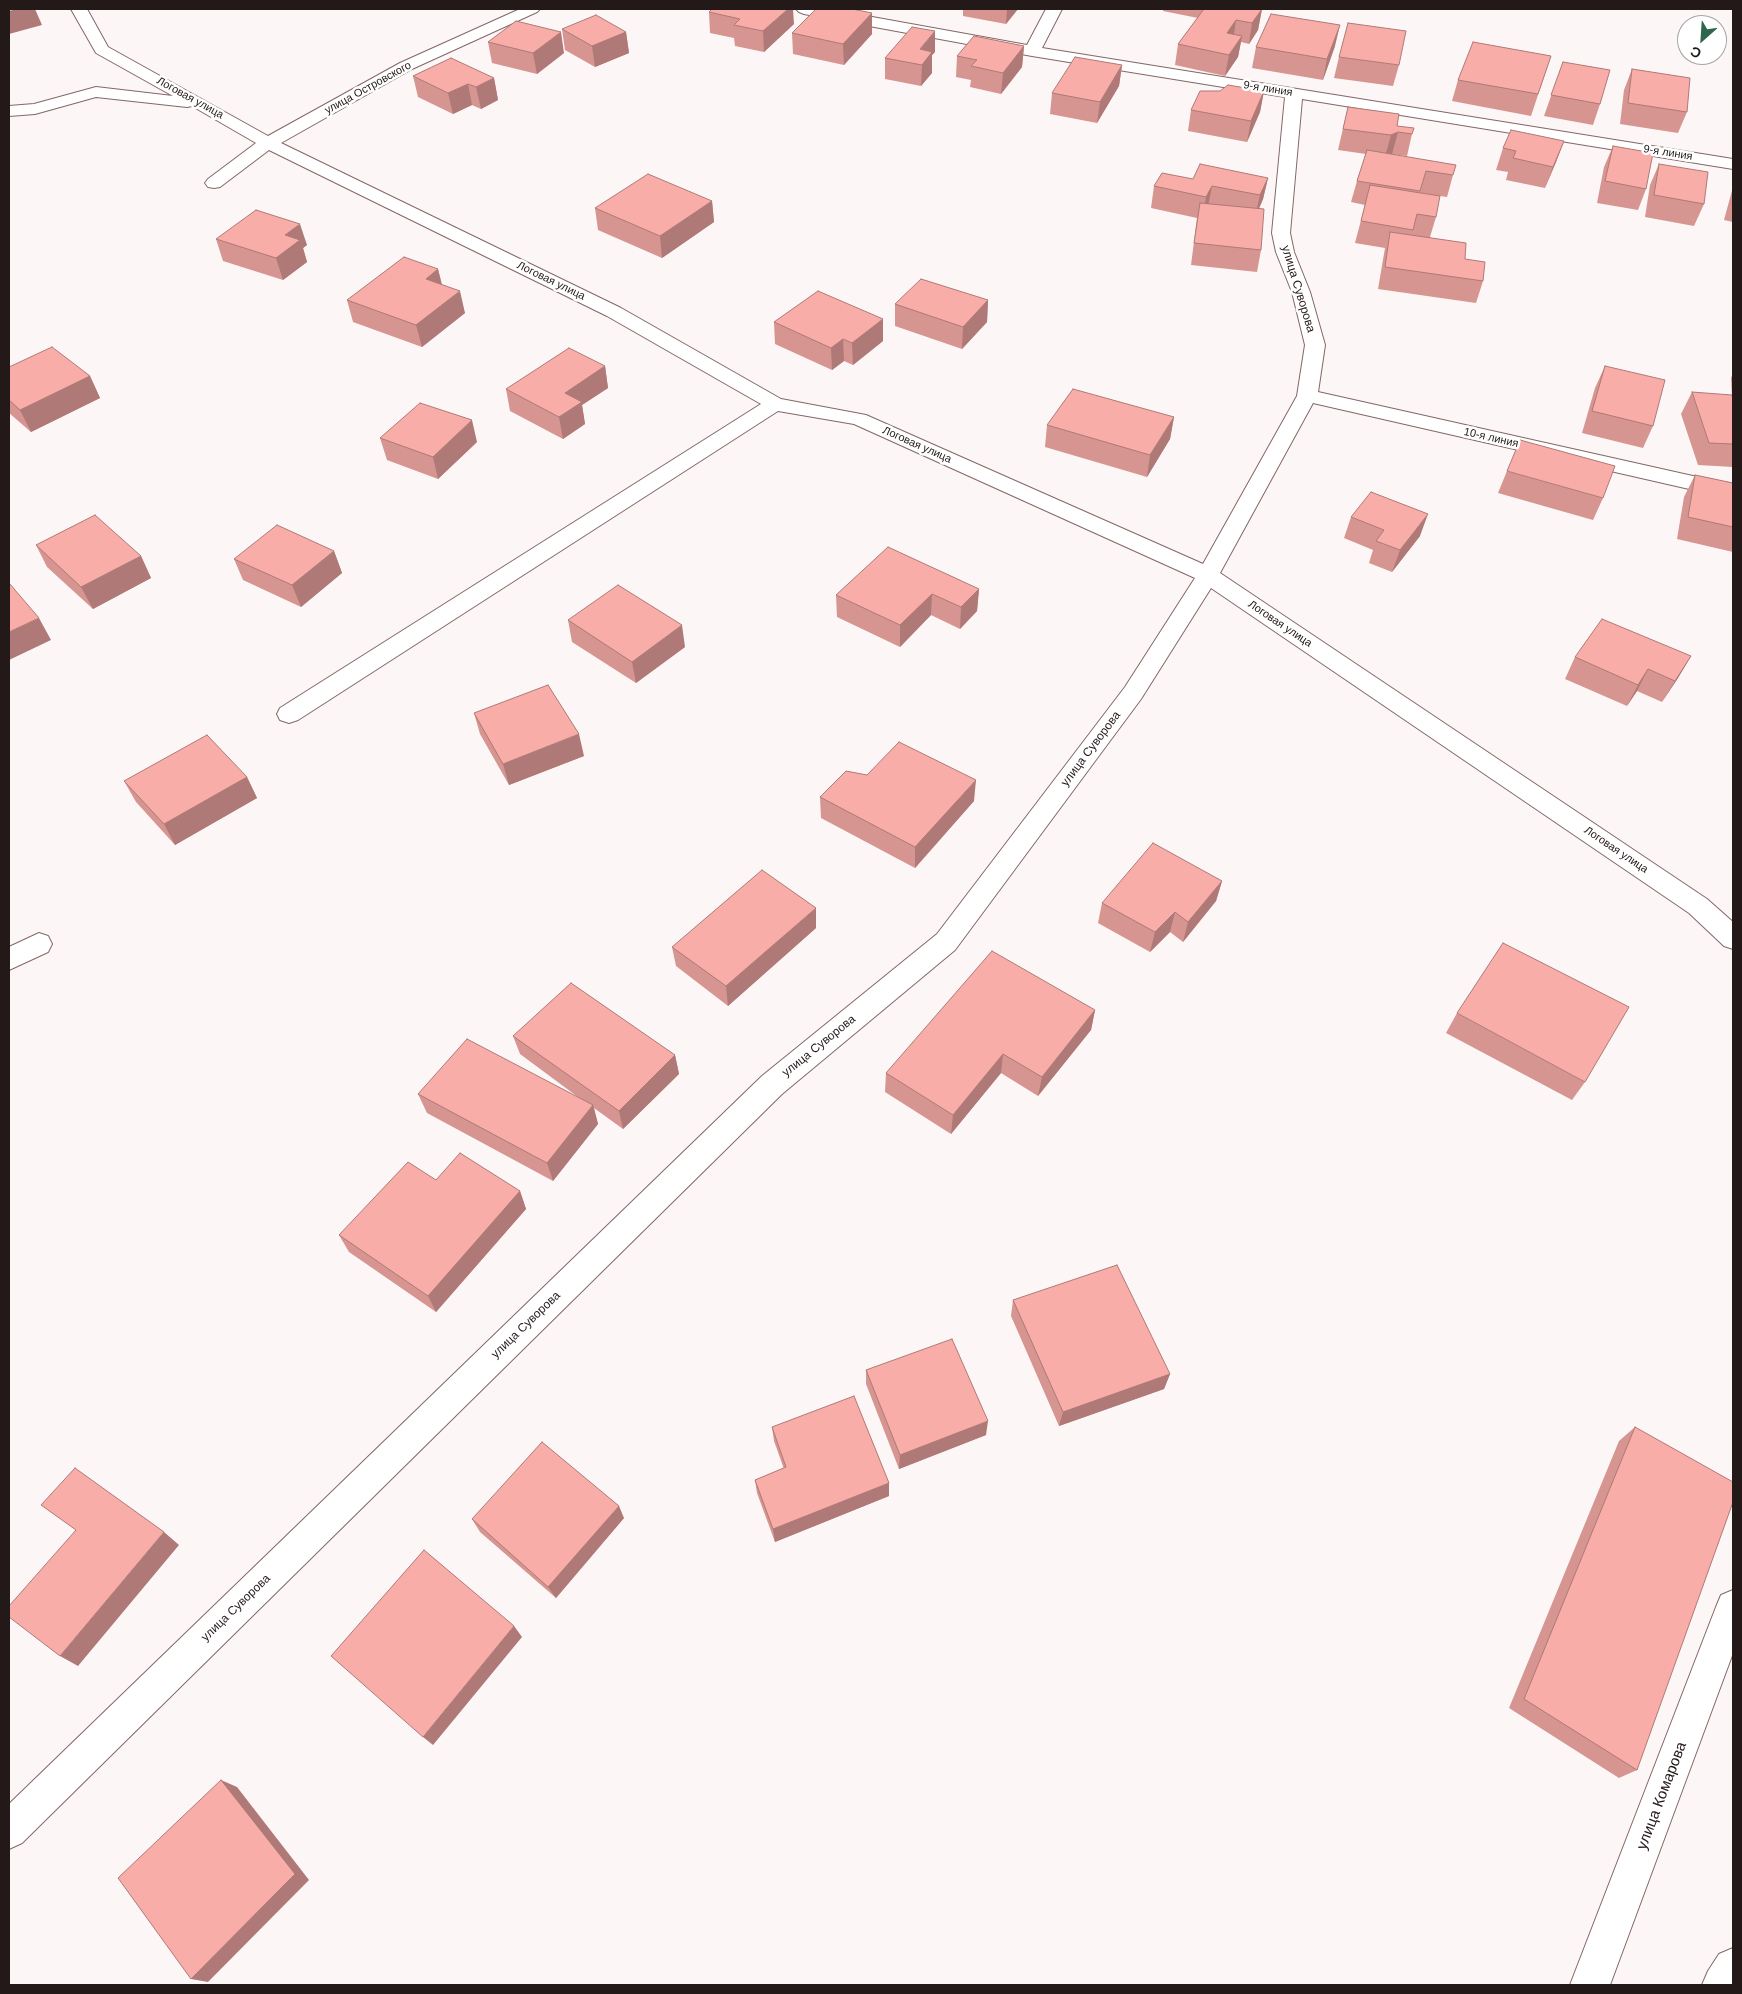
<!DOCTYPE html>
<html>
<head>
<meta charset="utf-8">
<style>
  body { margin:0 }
  #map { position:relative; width:1742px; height:1994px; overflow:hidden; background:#fdf6f6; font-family:Helvetica,sans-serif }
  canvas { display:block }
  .frame { position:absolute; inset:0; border:10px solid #241919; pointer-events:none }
  .north { position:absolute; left:1677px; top:15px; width:50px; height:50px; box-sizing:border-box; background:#fff; border:1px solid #a7a3a3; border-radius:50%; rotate:206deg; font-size:14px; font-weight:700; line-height:20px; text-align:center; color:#241919 }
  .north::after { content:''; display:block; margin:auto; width:18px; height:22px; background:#2e664d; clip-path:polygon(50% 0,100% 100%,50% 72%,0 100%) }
</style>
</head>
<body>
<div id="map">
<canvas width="1742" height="1994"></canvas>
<div class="frame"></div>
<div class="north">С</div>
</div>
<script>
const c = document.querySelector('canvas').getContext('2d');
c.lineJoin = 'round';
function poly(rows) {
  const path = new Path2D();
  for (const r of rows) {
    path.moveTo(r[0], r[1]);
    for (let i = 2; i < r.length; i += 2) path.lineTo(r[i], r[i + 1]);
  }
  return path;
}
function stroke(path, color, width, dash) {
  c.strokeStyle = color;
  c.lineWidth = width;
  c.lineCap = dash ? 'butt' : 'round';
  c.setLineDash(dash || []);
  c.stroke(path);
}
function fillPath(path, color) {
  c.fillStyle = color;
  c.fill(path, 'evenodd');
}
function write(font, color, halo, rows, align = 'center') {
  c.font = font + ' Helvetica,sans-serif';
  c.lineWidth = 5;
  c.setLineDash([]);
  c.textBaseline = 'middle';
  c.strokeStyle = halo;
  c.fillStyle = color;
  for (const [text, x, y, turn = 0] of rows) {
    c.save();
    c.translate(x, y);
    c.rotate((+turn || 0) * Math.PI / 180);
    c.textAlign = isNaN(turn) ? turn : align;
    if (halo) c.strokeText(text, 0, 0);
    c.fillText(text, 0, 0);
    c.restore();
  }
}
const service = poly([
  [1733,1948,1733,1985,1702,1985,1708,1971,1719,1954,1733,1948]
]);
const minor = poly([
  [71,9,87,9,108,47,268,136,400,63,520,9,540,9,537,12,412,69,281,143,621,308,781,399,866,415,1203,564,1297,396,1305,345,1292,292,1276,252,1272,233,1285,97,1032,56,804,14,799,12,796,9,828,9,1027,45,1046,9,1062,9,1042,48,1733,159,1733,169,1302,99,1290,233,1294,252,1310,292,1325,345,1318,392,1733,485,1733,499,1313,403,1220,573,1707,899,1733,922,1733,949,1724,946,1689,913,1211,588,1141,699,955,950,782,1094,22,1843,9,1849,9,1804,762,1076,937,934,1125,687,1195,578,854,424,778,411,298,720,289,723,280,720,277,714,280,708,761,404,607,316,269,150,220,187,214,188,208,187,205,183,208,179,256,143,192,106,187,107,96,97,35,114,9,116,9,106,34,104,96,87,173,96,96,53,71,9],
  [39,933,48,936,52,944,48,952,9,970,9,947,39,933],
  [1733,1590,1733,1653,1610,1985,1570,1985,1716,1607,1721,1595,1733,1590]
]);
const wall = poly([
  [963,9,1018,9,1006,24,963,16],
  [1163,9,1262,9,1258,30,1249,44,1241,42,1238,57,1225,76,1175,65,1178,44,1198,18,1163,11],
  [709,12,794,24,764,52,735,46,734,38,710,33],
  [872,13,872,34,844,65,793,54,792,33],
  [562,29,626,32,629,53,595,67,565,50],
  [488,42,564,53,537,74,492,63],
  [1024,46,1022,67,1001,94,970,87,971,80,956,77,957,56],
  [1335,46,1323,80,1252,68,1256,47],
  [935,52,932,55,932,73,921,86,885,79,885,58],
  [1551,56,1531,116,1452,101,1458,80],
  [1339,57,1399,65,1393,86,1334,78],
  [1563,62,1600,104,1593,125,1544,116],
  [1122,65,1119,86,1097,123,1050,114,1052,93],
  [1632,69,1687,112,1678,133,1620,124,1624,90],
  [413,76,494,78,498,100,481,109,472,105,453,114,418,97],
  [1264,91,1260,112,1247,142,1188,131,1191,110],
  [1348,107,1397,126,1412,134,1407,156,1391,154,1453,175,1447,197,1420,193,1436,217,1430,237,1465,259,1483,281,1476,303,1378,289,1385,248,1355,243,1365,205,1351,202,1357,181,1366,154,1338,150],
  [1564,141,1556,162,1545,188,1506,180,1508,172,1496,170,1503,148],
  [1613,146,1646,189,1638,210,1597,203,1604,167],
  [1659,164,1704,204,1694,226,1645,217,1650,185],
  [1268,178,1263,199,1259,209,1261,250,1257,272,1191,265,1197,218,1151,208,1154,186,1193,179],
  [1733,187,1733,222,1724,220],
  [712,201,714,222,662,258,598,230,595,208],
  [216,239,307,245,303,248,307,262,283,280,223,261],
  [438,269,442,284,465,313,422,347,353,322,347,300],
  [988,300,987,322,962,349,895,326,895,304],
  [883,319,883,341,853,365,844,361,832,370,775,344,774,322],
  [605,366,608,388,582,405,585,424,563,439,510,411,506,389],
  [1605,366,1653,426,1643,448,1582,433,1595,388],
  [9,367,90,376,100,398,31,432,9,413],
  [1733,373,1733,467,1698,465,1681,414,1692,392,1732,396,1731,378],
  [1174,417,1170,439,1147,477,1045,447,1047,425],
  [380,438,477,442,438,479,387,460],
  [1507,471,1603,498,1593,520,1498,493],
  [1695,475,1733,483,1733,552,1677,539,1684,497],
  [1351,517,1420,536,1392,572,1369,563,1373,550,1344,538],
  [36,545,141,556,151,578,93,609,47,567],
  [334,551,342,573,301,607,243,580,234,559],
  [979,589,977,611,960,629,931,615,900,647,837,617,836,595],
  [568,620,685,647,636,683,572,642],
  [1691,656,1678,678,1662,702,1637,691,1627,706,1565,679,1575,657],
  [474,713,584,756,509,785,480,734],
  [247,777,257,798,175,845,136,802,124,781],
  [820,797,974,801,915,868,821,818],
  [1222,881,1216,901,1183,942,1170,932,1150,952,1098,923,1102,903],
  [816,928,728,1006,676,966,672,947],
  [1095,1010,1091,1030,1038,1096,1001,1073,951,1134,885,1092,886,1073],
  [1457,1013,1585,1082,1572,1100,1446,1033],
  [513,1036,675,1055,679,1074,623,1129,594,1108,598,1124,553,1181,427,1113,418,1094,582,1100,520,1054],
  [436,1180,520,1191,526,1209,436,1312,349,1252,339,1235],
  [1013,1300,1170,1374,1164,1389,1059,1426,1011,1316],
  [866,1370,986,1435,899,1469,866,1384],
  [772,1427,889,1496,775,1542,757,1493,755,1480,784,1469,774,1441],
  [1635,1427,1637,1770,1619,1778,1509,1708,1619,1441],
  [624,1518,556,1598,480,1532,472,1519]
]);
const shadedWall = poly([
  [16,9,35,9,42,25,9,34,9,11],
  [788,9,793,9,794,24,764,52,763,31],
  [1007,9,1018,9,1006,24],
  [1262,9,1258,30,1249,44,1252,23],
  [872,13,872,34,844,65,843,44],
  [1236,20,1233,41,1227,33],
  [1340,25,1335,46,1323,80,1327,59],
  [935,31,935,52,932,55,932,73,921,86,922,65,920,49],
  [561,32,564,53,537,74,533,53],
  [626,32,629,53,595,67,592,46],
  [1242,36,1238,57,1225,76,1229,55],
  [1024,46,1022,67,1001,94,1003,73],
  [1122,65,1119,86,1097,123,1100,102],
  [494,78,498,100,481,109,476,87],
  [468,84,472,105,453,114,448,93],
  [1264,91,1260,112,1247,142,1251,121],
  [1398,132,1392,154,1385,157,1391,135],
  [1564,141,1556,162,1545,188,1553,167],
  [1268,178,1263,199,1255,217,1260,195],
  [1212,186,1208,207,1202,219,1206,197],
  [712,201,714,222,662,258,660,236],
  [300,224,307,245,303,248,307,262,283,280,276,258,285,235],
  [438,269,443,291,426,279],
  [460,291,465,313,422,347,416,325],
  [988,300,987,322,962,349,963,327],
  [883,319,883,341,853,365,852,343],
  [843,339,844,361,832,370,831,348],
  [605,366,608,388,582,405,585,424,563,439,559,417,565,393],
  [90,376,100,398,31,432,20,410],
  [1174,417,1170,439,1147,477,1150,455],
  [472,420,477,442,438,479,433,457],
  [1428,514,1420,536,1392,572,1400,550],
  [334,551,342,573,301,607,292,585],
  [141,556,151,578,93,609,81,587],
  [979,589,977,611,960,629,961,607],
  [932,594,931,615,900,647,900,625],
  [39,618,51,640,9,660,9,632],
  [682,625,685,647,636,683,632,662],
  [1691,656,1678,678,1662,702,1675,681],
  [1648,669,1637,691,1627,706,1638,685],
  [579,734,584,756,509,785,503,764],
  [247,777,257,798,175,845,164,824],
  [976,780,974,801,915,868,915,847],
  [1222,881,1216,901,1183,942,1188,922],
  [816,908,816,928,728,1006,726,986],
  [1175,912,1170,932,1150,952,1155,932],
  [1095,1010,1091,1030,1038,1096,1042,1077],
  [1003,1054,1001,1073,951,1134,953,1115],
  [675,1055,679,1074,623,1129,619,1111],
  [593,1105,598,1124,553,1181,547,1163],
  [520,1191,526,1209,436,1312,428,1296],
  [1170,1374,1164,1389,1059,1426,1063,1412],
  [988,1421,986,1435,899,1469,900,1455],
  [889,1483,889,1496,775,1542,773,1529],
  [619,1506,624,1518,556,1598,548,1587],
  [164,1532,179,1545,78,1666,60,1656],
  [514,1626,522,1637,433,1745,423,1737],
  [221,1780,237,1787,309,1880,208,1982,191,1979]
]);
const building = poly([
  [712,9,788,9,763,31,734,25,740,19,709,12,712,9],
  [816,9,852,9,872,13,843,44,792,33,816,9],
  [1204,9,1262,9,1252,23,1236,20,1227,33,1242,36,1229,55,1178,44,1204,9],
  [1271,14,1340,25,1327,59,1256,47,1271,14],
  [596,15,626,32,592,46,562,29,596,15],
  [516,21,561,32,533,53,488,42,516,21],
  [1348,23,1406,31,1399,65,1339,57,1348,23],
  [912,27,935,31,920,49,932,52,922,65,885,58,912,27],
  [974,36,1024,46,1003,73,971,66,977,60,957,56,974,36],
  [1473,42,1551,56,1538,94,1458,80,1473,42],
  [1075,57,1122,65,1100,102,1052,93,1075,57],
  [451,58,494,78,476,87,468,84,448,93,413,76,451,58],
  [1563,62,1610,70,1600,104,1551,95,1563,62],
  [1632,69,1690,78,1687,112,1628,103,1632,69],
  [1228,85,1264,91,1251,121,1191,110,1200,91,1220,91,1228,85],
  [1348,107,1399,114,1397,126,1414,128,1412,134,1398,132,1391,135,1343,129,1348,107],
  [1511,130,1564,141,1553,167,1513,158,1516,151,1503,148,1511,130],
  [1613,146,1653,153,1646,189,1605,181,1613,146],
  [1367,150,1456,165,1453,175,1426,171,1420,191,1357,181,1367,150],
  [1200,164,1268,178,1260,195,1212,186,1206,197,1154,186,1162,173,1193,179,1200,164],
  [1659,164,1708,172,1704,204,1654,195,1659,164],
  [648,174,712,201,660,236,595,208,648,174],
  [1370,185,1440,196,1436,217,1417,214,1413,230,1361,221,1370,185],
  [1200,203,1264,209,1261,250,1194,243,1200,203],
  [256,210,300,224,285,235,300,240,276,258,216,239,256,210],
  [1390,232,1466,243,1465,259,1485,262,1483,281,1385,267,1390,232],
  [404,257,438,269,426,279,460,291,416,325,347,300,404,257],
  [921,279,988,300,963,327,895,304,921,279],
  [818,291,883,319,852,343,843,339,831,348,774,322,818,291],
  [52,347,90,376,20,410,9,400,9,367,52,347],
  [569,348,605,366,565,393,582,402,559,417,506,389,569,348],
  [1605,366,1665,380,1653,426,1592,411,1605,366],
  [1073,389,1174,417,1150,455,1047,425,1073,389],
  [1692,392,1732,395,1733,399,1733,444,1709,443,1692,392],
  [420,403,472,420,433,457,380,438,420,403],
  [1520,440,1615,466,1603,498,1507,471,1520,440],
  [1695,475,1733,483,1733,527,1688,517,1695,475],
  [1371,492,1428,514,1400,550,1376,541,1384,530,1351,517,1371,492],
  [95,515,141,556,81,587,36,545,95,515],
  [277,525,334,551,292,585,234,559,277,525],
  [888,547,979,589,961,607,932,594,900,625,836,595,888,547],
  [9,583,39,618,9,632,9,583],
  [618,585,682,625,632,662,568,620,618,585],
  [1602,619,1691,656,1675,681,1648,669,1638,685,1575,657,1602,619],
  [548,685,579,734,503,764,474,713,548,685],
  [207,735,247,777,164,824,124,781,207,735],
  [899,742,976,780,915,847,820,797,846,771,867,775,899,742],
  [1153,843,1222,881,1188,922,1175,912,1155,932,1102,903,1153,843],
  [762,870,816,908,726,986,672,947,762,870],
  [1503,943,1629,1007,1585,1082,1457,1013,1503,943],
  [992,951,1095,1010,1042,1077,1003,1054,953,1115,886,1073,992,951],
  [571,983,675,1055,619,1111,513,1036,571,983],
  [467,1039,593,1105,547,1163,418,1094,467,1039],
  [460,1153,520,1191,428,1296,339,1235,408,1162,436,1180,460,1153],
  [1117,1265,1170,1374,1063,1412,1013,1300,1117,1265],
  [952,1339,988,1421,900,1455,866,1370,952,1339],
  [854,1396,889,1483,773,1529,755,1480,786,1467,772,1427,854,1396],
  [1635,1427,1733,1482,1733,1502,1637,1770,1524,1699,1635,1427],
  [542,1442,619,1506,548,1587,472,1519,542,1442],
  [75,1468,164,1532,60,1656,9,1617,9,1606,76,1530,41,1505,75,1468],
  [424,1550,514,1626,423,1737,331,1656,424,1550],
  [221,1780,295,1874,191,1979,118,1878,221,1780]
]);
const farStreetnames = [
  ["улица Островского",368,88,-29],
  ["9-я линия",1268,89,9],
  ["Логовая улица",190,98,29],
  ["9-я линия",1668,153,9],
  ["Логовая улица",551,281,26],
  ["10-я линия",1491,438,13],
  ["Логовая улица",917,445,24],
  ["Логовая улица",1280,624,34],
  ["Логовая улица",1616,850,34]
];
const streetNames = [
  ["улица Суворова",1298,289,73],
  ["улица Суворова",1091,749,-53],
  ["улица Суворова",819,1046,-39],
  ["улица Суворова",526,1325,-44],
  ["улица Суворова",236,1608,-44]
];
const nearStreetnames = [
  ["улица Комарова",1662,1796,-69]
];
stroke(service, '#826866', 2);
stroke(minor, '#826866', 2);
fillPath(service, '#fff');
fillPath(minor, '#fff');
fillPath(wall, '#d69590');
fillPath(shadedWall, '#ae7976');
fillPath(building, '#f9ada8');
stroke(building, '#ae7976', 1);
write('11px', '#241919', '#fff', farStreetnames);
write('12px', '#241919', '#fff', streetNames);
write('15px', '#241919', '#fff', nearStreetnames);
</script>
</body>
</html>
